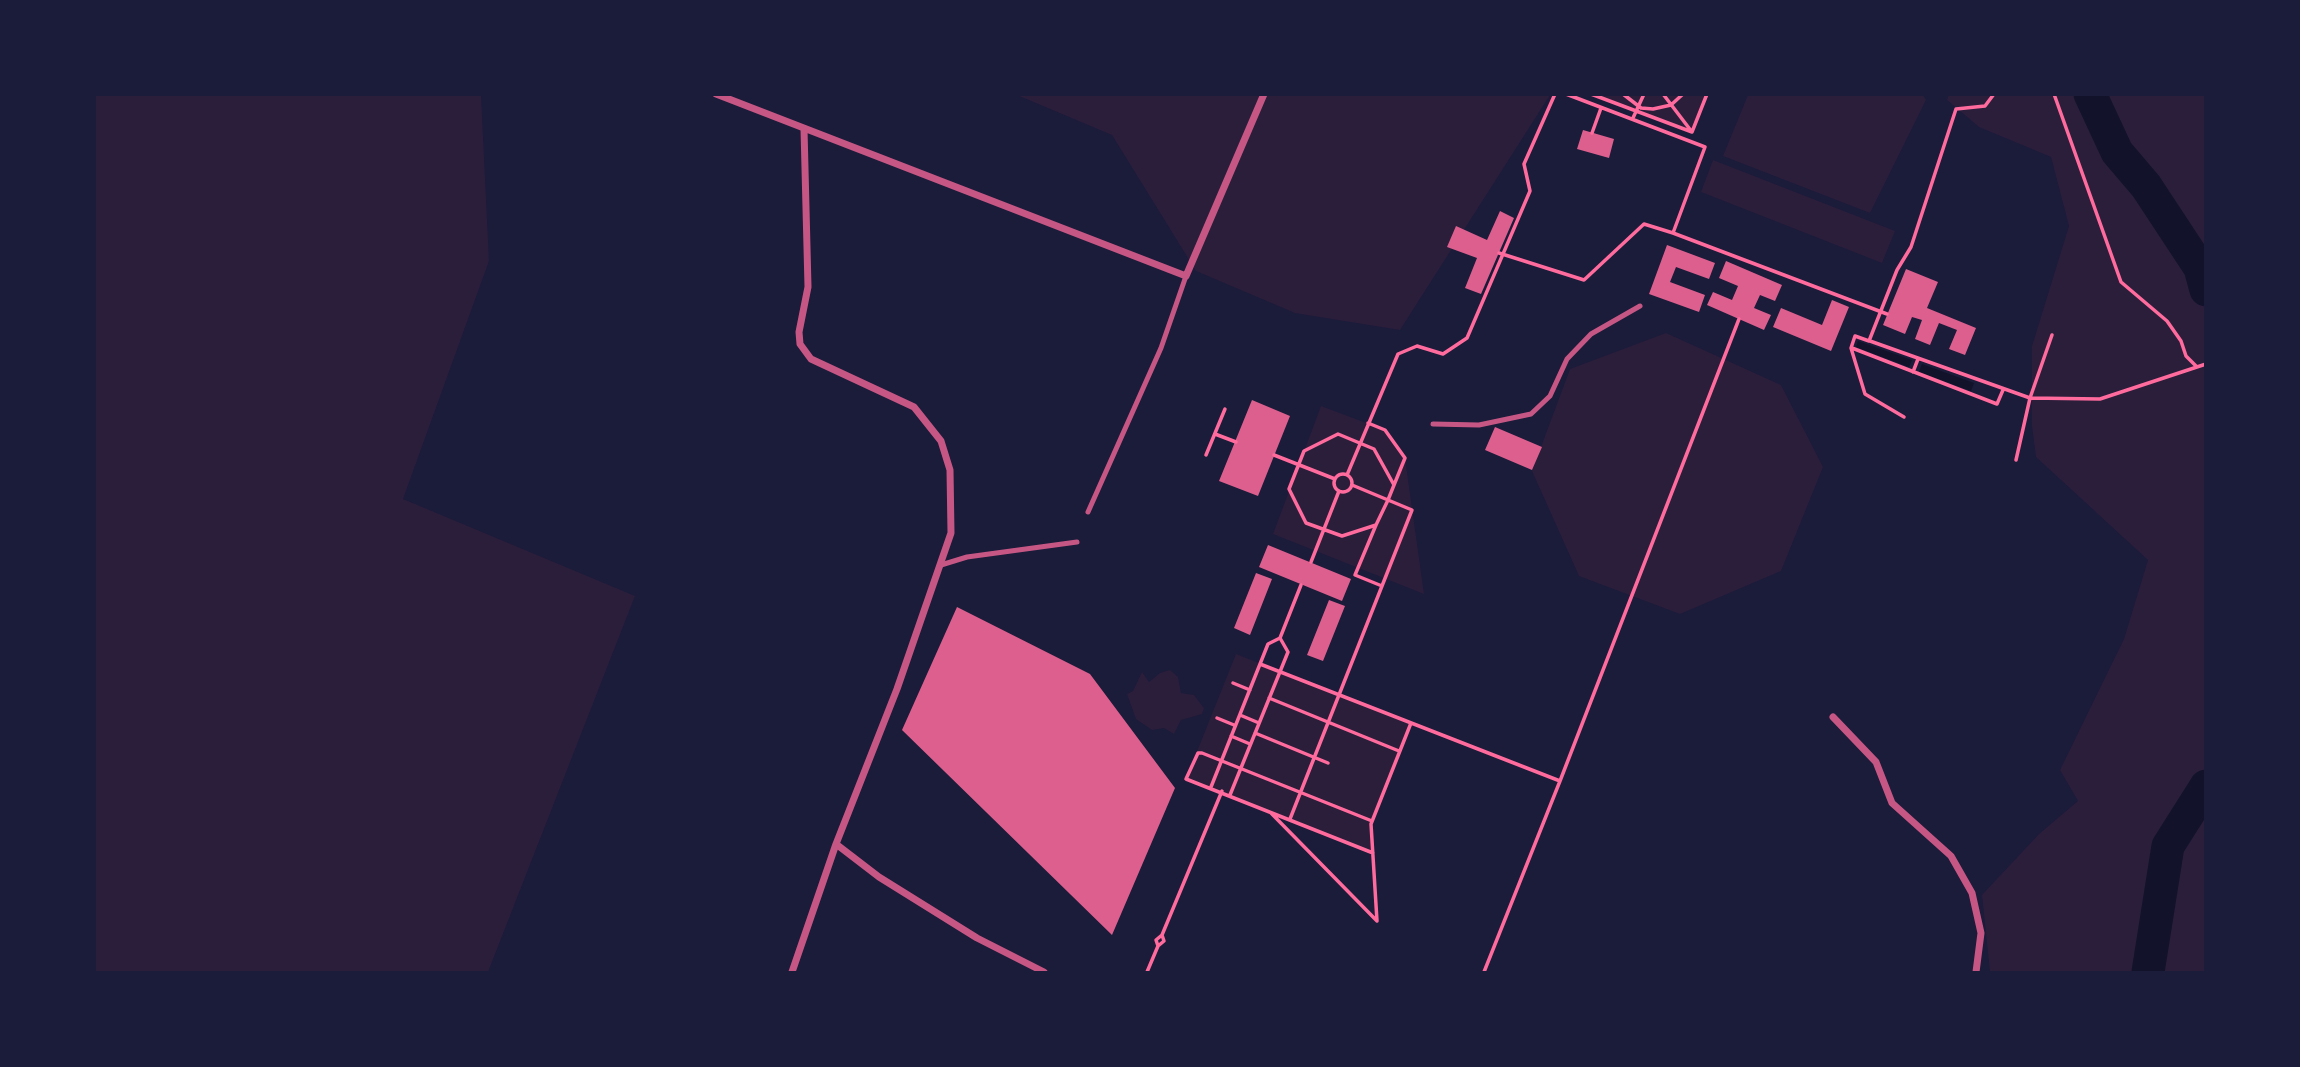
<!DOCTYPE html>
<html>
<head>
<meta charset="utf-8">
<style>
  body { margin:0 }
  #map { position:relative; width:2300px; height:1067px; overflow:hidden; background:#1b1b3a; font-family:"Titillium Web",sans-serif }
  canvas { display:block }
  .frame { position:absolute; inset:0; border:96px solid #1b1b3a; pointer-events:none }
</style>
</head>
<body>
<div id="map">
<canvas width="2300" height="1067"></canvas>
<div class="frame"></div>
</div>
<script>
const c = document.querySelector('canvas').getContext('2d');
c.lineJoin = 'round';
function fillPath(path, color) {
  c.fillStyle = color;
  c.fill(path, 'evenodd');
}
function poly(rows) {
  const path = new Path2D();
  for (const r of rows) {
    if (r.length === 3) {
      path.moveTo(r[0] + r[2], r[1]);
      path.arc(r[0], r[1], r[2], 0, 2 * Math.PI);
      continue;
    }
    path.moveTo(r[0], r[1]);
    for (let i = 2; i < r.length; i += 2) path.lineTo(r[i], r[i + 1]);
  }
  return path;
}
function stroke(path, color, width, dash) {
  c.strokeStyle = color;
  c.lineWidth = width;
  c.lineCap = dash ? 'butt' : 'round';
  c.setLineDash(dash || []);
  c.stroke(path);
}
const green = poly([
  [1922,94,1926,100,1870,213,1723,156,1748,95],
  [1949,94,2205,95,2205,972,1990,972,1982,895,2039,834,2078,801,2060,770,2124,639,2148,560,2036,457,2032,426,2032,346,2069,226,2051,157,1979,127,1947,100],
  [94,95,481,95,489,261,403,499,635,596,488,972,95,972],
  [1017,95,1550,95,1400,330,1295,313,1196,271,1112,135],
  [1591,95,1707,95,1692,132],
  [1713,160,1895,231,1882,263,1701,192],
  [1666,333,1781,385,1823,467,1781,571,1680,614,1579,576,1532,471,1570,369],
  [1321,406,1385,430,1405,458,1424,594,1273,534],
  [1236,654,1411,723,1372,821,1373,853,1186,779],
  [1170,670,1178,677,1181,693,1194,695,1204,708,1202,714,1181,720,1174,734,1164,728,1152,730,1136,719,1127,694,1133,691,1142,672,1149,682,1160,673]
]);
const water = poly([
  [1858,341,1912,360,1909,367,1856,347],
  [1922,364,1974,383,1971,391,1919,372]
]);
const river = poly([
  [2090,94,2117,152,2146,186,2200,268,2206,290],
  [2148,972,2168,846,2206,786]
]);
const building = poly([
  [1583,130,1614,139,1609,158,1577,149],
  [1500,211,1514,218,1481,294,1465,288,1477,258,1447,247,1456,226,1487,240],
  [1667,245,1715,263,1709,279,1676,267,1670,282,1705,295,1699,312,1649,294],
  [1726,261,1782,285,1775,301,1760,295,1754,308,1771,315,1764,330,1707,305,1713,292,1732,300,1738,286,1719,278],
  [1906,269,1938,282,1927,308,1976,328,1965,355,1949,349,1957,330,1939,323,1930,345,1915,339,1922,320,1912,317,1905,334,1883,325],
  [1832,300,1849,307,1831,351,1773,327,1781,308,1822,325],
  [1252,400,1290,416,1258,496,1219,481],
  [1495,427,1542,447,1532,470,1485,450],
  [1268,545,1351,579,1342,601,1259,567],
  [1256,573,1272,579,1250,635,1234,628],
  [1329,600,1345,606,1323,661,1307,655],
  [957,607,1090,674,1175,788,1112,935,902,730]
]);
const path = poly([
  [1566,94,1705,147,1673,233,1887,314],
  [1591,94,1692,132,1707,94],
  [1623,94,1641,108,1653,109,1671,105,1683,94],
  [1663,94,1692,132],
  [2054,94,2121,282,2167,321,2181,341,2186,356,2197,367],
  [1633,118,1644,94],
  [1592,133,1601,108],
  [1499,253,1584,280,1644,224,1673,233],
  [1870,341,2030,398,2100,399,2206,364],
  [1852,348,1997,404,2003,390],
  [1913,372,1918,359],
  [1904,417,1865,394,1851,348,1855,336,1869,341,1897,270,1911,247,1956,109,1985,106,1994,94],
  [1368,423,1385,430,1405,458,1394,485,1388,500,1376,525,1342,536,1306,523,1289,489,1304,451,1338,434,1374,449,1394,485],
  [1215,434,1236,442],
  [1206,455,1225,409],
  [1274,455,1335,479],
  [2016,460,2030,398,2052,335],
  [1343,483,9],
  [1347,475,1398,354,1417,346,1443,354,1467,338,1530,191,1524,164,1555,94],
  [1376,525,1355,575,1382,586],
  [1311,562,1339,491],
  [1260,664,1560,781,1484,972],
  [1233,683,1250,690],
  [1269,698,1399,751],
  [1240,715,1259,723],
  [1217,718,1234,725],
  [1255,733,1328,763],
  [1231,736,1250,744],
  [1560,781,1739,319],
  [1211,787,1268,644,1280,638,1301,585],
  [1230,795,1288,652,1280,638],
  [1271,813,1377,921],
  [1290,819,1412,510,1352,485],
  [1372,821,1202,753,1198,753,1186,779,1373,853],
  [1377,921,1371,824,1411,723],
  [1158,946,1164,941,1162,935],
  [1147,972,1158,946,1156,940,1162,935,1222,791]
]);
const service = poly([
  [1433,424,1479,425,1531,414,1550,396,1567,359,1591,334,1640,306],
  [1088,512,1161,348,1186,276],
  [941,565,967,557,1077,542]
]);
const minor = poly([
  [716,94,1186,276,1264,94],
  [804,129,808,287,799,332,800,344,811,359,914,407,941,441,950,470,951,533,897,689,836,844,879,877,977,938,1044,972],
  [1833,717,1876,762,1892,803,1951,856,1972,893,1981,933,1976,972],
  [792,972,836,844]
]);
fillPath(green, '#2a1e3b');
fillPath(water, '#12122b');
stroke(river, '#12122b', 33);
fillPath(building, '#dd5f8e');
stroke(path, '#ff6b9d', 3.5);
stroke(service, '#c65784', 5);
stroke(minor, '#c65784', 7);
</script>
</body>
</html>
